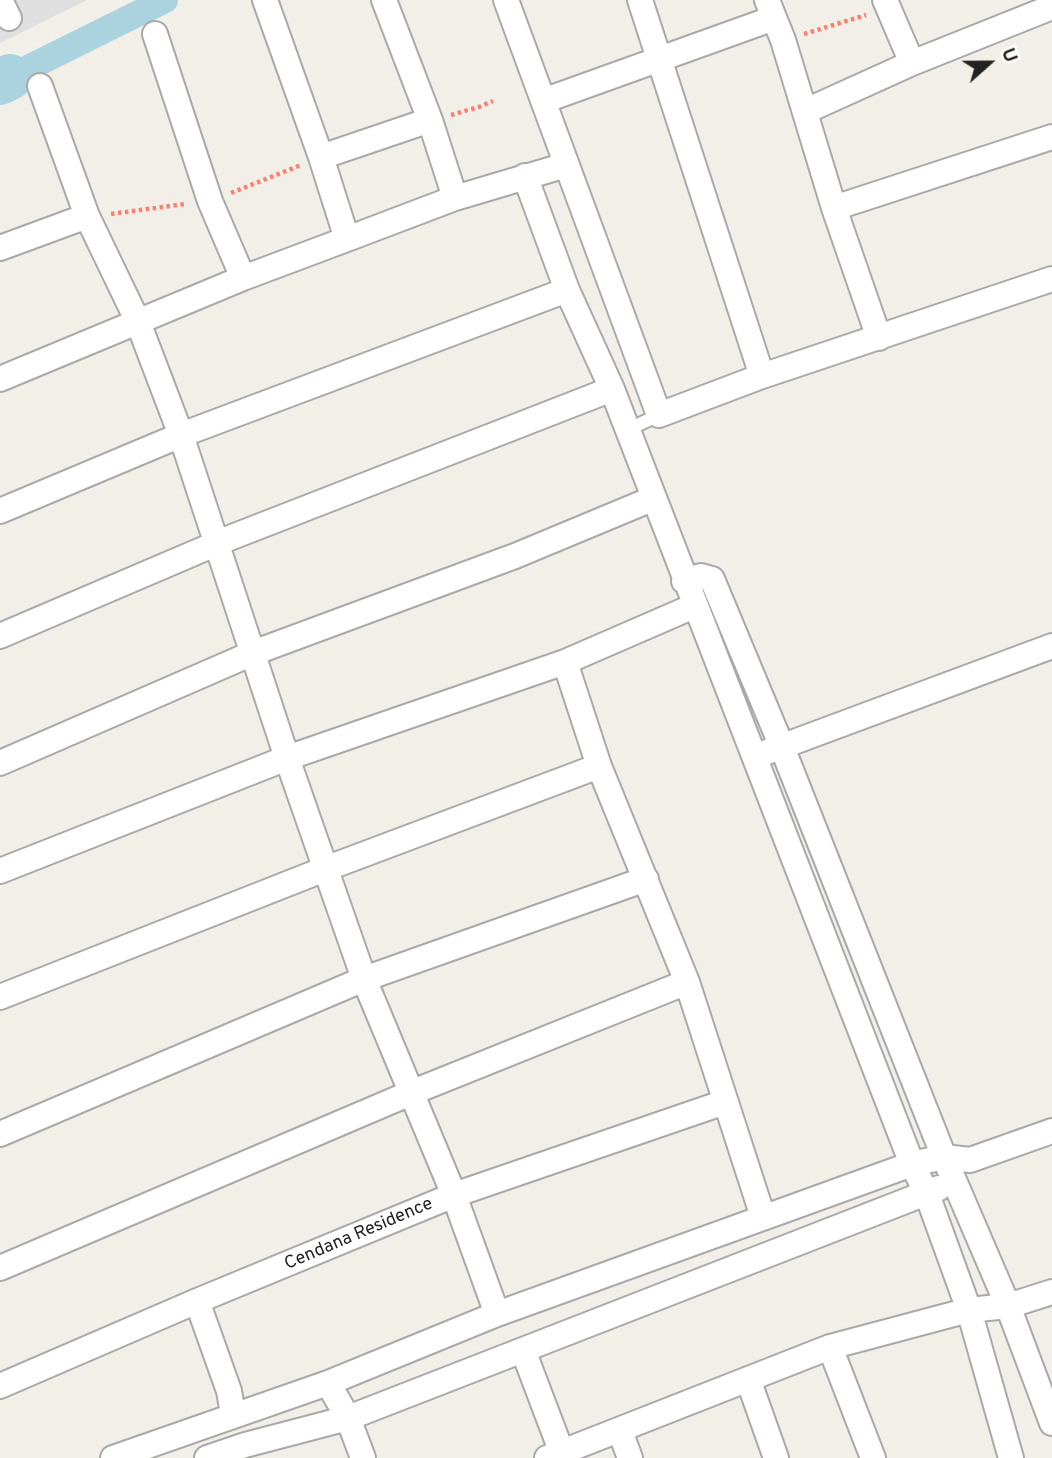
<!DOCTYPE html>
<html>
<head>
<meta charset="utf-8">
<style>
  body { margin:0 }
  #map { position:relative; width:1052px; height:1458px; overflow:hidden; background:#f2efe9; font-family:Overpass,sans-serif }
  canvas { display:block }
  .north { position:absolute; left:954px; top:28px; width:70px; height:70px; -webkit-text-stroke:5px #fff; paint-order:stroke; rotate:69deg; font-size:19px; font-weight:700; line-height:28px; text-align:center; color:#222 }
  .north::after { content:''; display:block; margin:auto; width:24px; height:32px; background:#222; clip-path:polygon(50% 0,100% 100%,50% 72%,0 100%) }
</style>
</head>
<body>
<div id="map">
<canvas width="1052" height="1458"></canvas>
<div class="north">U</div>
</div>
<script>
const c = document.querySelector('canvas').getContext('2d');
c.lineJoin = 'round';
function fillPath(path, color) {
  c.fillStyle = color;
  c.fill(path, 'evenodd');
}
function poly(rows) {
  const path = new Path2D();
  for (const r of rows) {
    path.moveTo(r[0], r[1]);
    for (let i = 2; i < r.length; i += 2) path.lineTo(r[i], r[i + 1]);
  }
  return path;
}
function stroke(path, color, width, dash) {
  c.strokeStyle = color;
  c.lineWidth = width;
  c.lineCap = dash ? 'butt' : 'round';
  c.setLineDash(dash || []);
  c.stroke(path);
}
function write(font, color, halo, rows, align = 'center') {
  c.font = font + ' Overpass,sans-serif';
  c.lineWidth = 5;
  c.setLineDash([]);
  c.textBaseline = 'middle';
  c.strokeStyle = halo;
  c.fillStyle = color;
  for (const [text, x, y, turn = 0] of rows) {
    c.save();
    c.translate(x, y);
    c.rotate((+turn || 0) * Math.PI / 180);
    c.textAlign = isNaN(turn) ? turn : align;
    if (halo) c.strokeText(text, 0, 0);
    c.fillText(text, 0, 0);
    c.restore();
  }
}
const residential = poly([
  [0,0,87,0,0,43]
]);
const canal = poly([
  [10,77,165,0]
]);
const river = poly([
  [0,82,10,77]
]);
const path = poly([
  [804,34,866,15],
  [451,115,479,107,493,101],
  [231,193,301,165],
  [111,214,185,204]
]);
const lane = poly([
  [627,430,659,415]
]);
const street = poly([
  [0,0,9,18],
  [265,0,321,157,347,239],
  [384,0,430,120,455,198],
  [506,0,659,415,762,376,1052,279],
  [640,0,762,376],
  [767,0,783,40,834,208,879,338],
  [885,0,912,63],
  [155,34,210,201,243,278],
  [40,86,87,216,138,322,181,435,287,758,364,979,454,1195,497,1314],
  [543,101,774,18],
  [806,111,912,63,1052,7],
  [321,157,430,120],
  [525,176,567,290,612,389,912,1164,927,1194,969,1310,1011,1458],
  [834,208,1052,137],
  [0,248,87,216],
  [0,379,243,278,347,239,455,198,566,165],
  [0,511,181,435,567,290],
  [684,581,701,576,712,579,782,747,944,1157,1008,1306,1052,1423],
  [0,636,227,539,612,389],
  [565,662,599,766,687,982,763,1217],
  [767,752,1052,646],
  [0,763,253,653,515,556,652,499],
  [0,871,287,758,565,662,694,606],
  [0,997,325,869,599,766],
  [0,1134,364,979,646,879],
  [0,1268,413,1092,687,982],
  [197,1301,229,1391,233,1414],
  [830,1347,873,1458],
  [523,1350,562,1453],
  [748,1379,776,1458],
  [328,1383,348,1418,363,1458],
  [0,1386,197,1301,454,1195,725,1102],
  [620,1431,630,1458],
  [113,1458,328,1383,497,1314,912,1164,944,1157,970,1160,1052,1131],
  [207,1458,245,1445,348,1418,939,1188],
  [547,1458,830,1347,969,1310,1008,1306,1052,1292]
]);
const streetNames = [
  ["Cendana Residence",359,1235,-23]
];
fillPath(residential, '#e0dfdf');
stroke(canal, '#aad3df', 26);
stroke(river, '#aad3df', 46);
stroke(lane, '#a9a9a9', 16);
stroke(street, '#a9a9a9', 28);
stroke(path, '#fa8072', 4.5, [3.5, 3.5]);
stroke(lane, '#fff', 12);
stroke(street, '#fff', 24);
write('18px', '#222', '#fff', streetNames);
</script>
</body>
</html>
